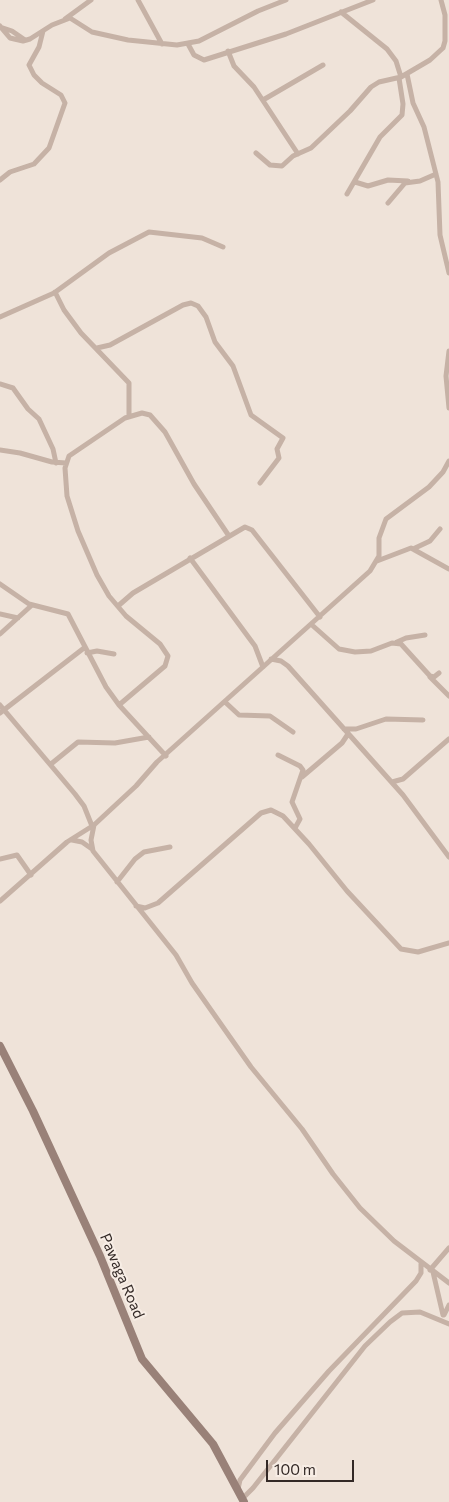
<!DOCTYPE html>
<html>
<head>
<meta charset="utf-8">
<style>
  body { margin:0 }
  #map { position:relative; width:449px; height:1502px; overflow:hidden; background:#efe3d9; font-family:Commissioner,sans-serif }
  canvas { display:block }
  .scale { position:absolute; left:266px; top:1460px; width:88px; height:22px; box-sizing:border-box; border:2px solid #332926; border-top:0; padding-left:6px; font-size:15px; line-height:18px; white-space:nowrap; color:#332926; -webkit-text-stroke:4px #f7ede5; paint-order:stroke }
</style>
</head>
<body>
<div id="map">
<canvas width="449" height="1502"></canvas>
<div class="scale">100 m</div>
</div>
<script>
const c = document.querySelector('canvas').getContext('2d');
c.lineJoin = 'round';
function poly(rows) {
  const path = new Path2D();
  for (const r of rows) {
    path.moveTo(r[0], r[1]);
    for (let i = 2; i < r.length; i += 2) path.lineTo(r[i], r[i + 1]);
  }
  return path;
}
function stroke(path, color, width, dash) {
  c.strokeStyle = color;
  c.lineWidth = width;
  c.lineCap = dash ? 'butt' : 'round';
  c.setLineDash(dash || []);
  c.stroke(path);
}
function write(font, color, halo, rows, align = 'center') {
  c.font = font + ' Commissioner,sans-serif';
  c.lineWidth = 4;
  c.setLineDash([]);
  c.textBaseline = 'middle';
  c.strokeStyle = halo;
  c.fillStyle = color;
  for (const [text, x, y, turn = 0] of rows) {
    c.save();
    c.translate(x, y);
    c.rotate((+turn || 0) * Math.PI / 180);
    c.textAlign = isNaN(turn) ? turn : align;
    if (halo) c.strokeText(text, 0, 0);
    c.fillText(text, 0, 0);
    c.restore();
  }
}
const minor = poly([
  [138,0,162,44],
  [341,12,387,49,396,61,401,77],
  [65,19,91,0],
  [0,26,10,38,23,41,30,39,52,25,70,18,92,32,128,40,177,45,199,41,258,11,286,0],
  [0,27,12,31,25,40],
  [188,44,194,55,204,60,286,34,373,0],
  [228,51,234,66,254,87,298,154],
  [407,74,413,103,424,127,438,182,440,235,449,273],
  [263,100,323,65],
  [256,153,270,165,282,166,293,156,311,148,350,111,371,87,379,82,401,77,430,60,443,48,445,41,445,15,441,0],
  [0,180,10,172,34,164,49,148,65,103,61,95,42,83,34,75,29,65,39,47,43,31],
  [355,182,368,186,388,180,408,181],
  [347,194,380,137,402,115,403,104,399,78],
  [388,203,405,183,420,181,436,174],
  [55,292,64,310,81,333,129,383,129,417],
  [0,317,54,293,109,253,149,232,202,238,223,247],
  [97,348,110,345,183,305,191,303,198,306,206,317,215,342,233,366,251,415,283,438,277,449,279,458,260,483],
  [449,351,446,376,449,408],
  [0,384,13,388,28,409,39,419,53,449,56,463],
  [0,450,20,453,52,462,66,463],
  [413,549,430,541,440,529],
  [190,558,255,646,263,667],
  [377,561,411,548,449,569],
  [0,584,29,604,68,614,106,687,119,705,166,756],
  [118,606,133,593,245,527,252,530,320,617],
  [0,614,18,618],
  [312,625,339,649,355,652,371,651,392,643,401,644,430,676,434,677,439,673],
  [0,634,32,605],
  [397,642,406,638,425,635],
  [87,653,97,651,114,654],
  [271,659,281,661,288,666,403,795,449,857],
  [430,677,449,696],
  [225,702,239,715,270,716,293,732],
  [0,705,75,794,84,806,92,826],
  [119,705,165,666,168,656,160,644,126,616,109,596,97,575,78,531,67,496,65,468,69,456,125,418,142,413,150,415,165,432,194,484,229,536],
  [0,713,84,648],
  [344,729,356,729,386,719,423,720],
  [278,755,300,766,303,770,292,802,300,819,295,828],
  [51,764,78,742,115,743,149,737],
  [302,777,342,743,348,734],
  [392,782,403,779,449,739],
  [94,825,91,840,93,851,176,955,192,983,251,1067,302,1129,333,1174,360,1208,394,1241,449,1283],
  [72,840,82,842,92,849],
  [0,859,17,855,31,875],
  [117,882,135,859,144,852,170,847],
  [0,901,67,842,94,825,136,786,157,762,370,571,379,556,379,538,386,519,429,487,443,472,449,461],
  [136,906,145,908,158,903,261,813,271,810,283,816,309,844,347,891,401,949,418,952,449,943],
  [430,1270,449,1248],
  [433,1272,443,1315],
  [444,1315,449,1305],
  [238,1489,240,1480,275,1433,329,1371,416,1281,421,1273,421,1264],
  [243,1498,253,1488,365,1346,390,1322,402,1313,420,1312,449,1324]
]);
const secondary = poly([
  [0,1046,33,1111,100,1256,142,1359,213,1444,244,1502]
]);
const streetNames = [
  ["Pawaga Road",122,1276,67]
];
stroke(minor, '#c6b2a6', 5);
stroke(secondary, '#998178', 8);
write('15px', '#332926', '#f7ede5', streetNames);
</script>
</body>
</html>
